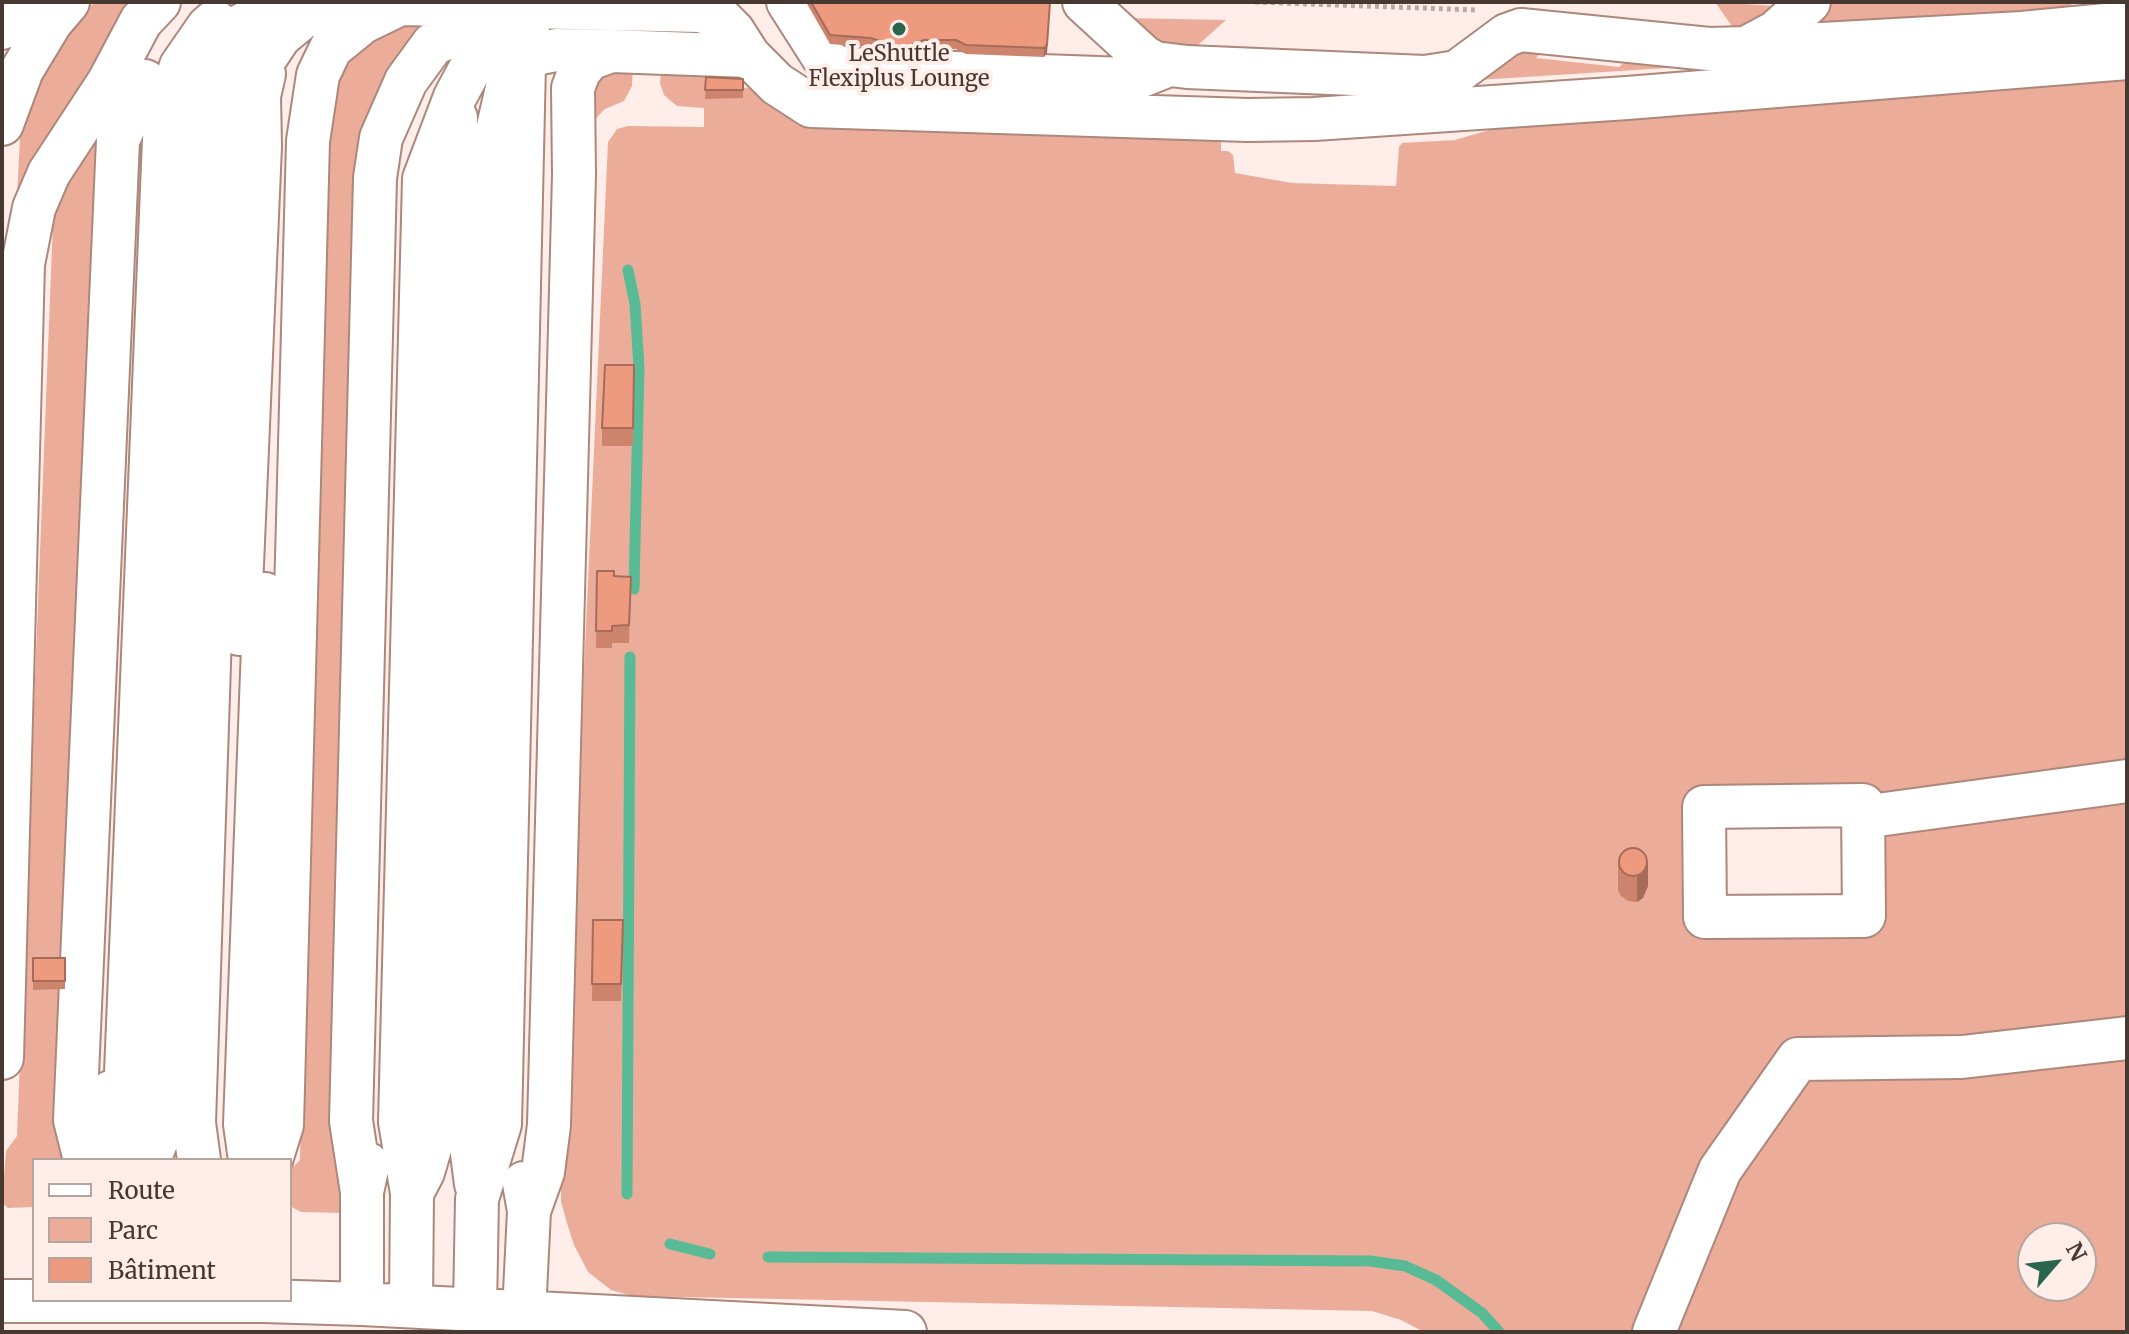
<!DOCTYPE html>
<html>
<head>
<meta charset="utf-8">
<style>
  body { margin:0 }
  #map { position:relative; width:2129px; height:1334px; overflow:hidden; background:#feede8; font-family:Merriweather,serif }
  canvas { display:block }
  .frame { position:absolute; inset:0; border:4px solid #473832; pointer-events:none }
  .legend { position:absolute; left:32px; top:1158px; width:260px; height:144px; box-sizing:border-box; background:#feede8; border:2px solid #b5a59f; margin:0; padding:10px 14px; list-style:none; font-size:24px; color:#473832 }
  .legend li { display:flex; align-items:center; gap:16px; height:40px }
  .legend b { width:40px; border:2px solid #b5a59f }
  .north { position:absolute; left:2017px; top:1222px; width:80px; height:80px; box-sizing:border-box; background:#feede8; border:2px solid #b5a59f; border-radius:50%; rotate:62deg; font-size:22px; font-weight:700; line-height:32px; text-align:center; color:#473832 }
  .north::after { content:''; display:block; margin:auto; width:28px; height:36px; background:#29654f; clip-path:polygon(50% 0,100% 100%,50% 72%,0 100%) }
</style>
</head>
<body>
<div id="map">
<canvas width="2129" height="1334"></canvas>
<div class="frame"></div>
<ul class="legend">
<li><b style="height:10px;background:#fff"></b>Route</li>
<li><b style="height:22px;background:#ebad99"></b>Parc</li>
<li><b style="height:22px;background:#ed9a7f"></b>Bâtiment</li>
</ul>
<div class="north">N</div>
</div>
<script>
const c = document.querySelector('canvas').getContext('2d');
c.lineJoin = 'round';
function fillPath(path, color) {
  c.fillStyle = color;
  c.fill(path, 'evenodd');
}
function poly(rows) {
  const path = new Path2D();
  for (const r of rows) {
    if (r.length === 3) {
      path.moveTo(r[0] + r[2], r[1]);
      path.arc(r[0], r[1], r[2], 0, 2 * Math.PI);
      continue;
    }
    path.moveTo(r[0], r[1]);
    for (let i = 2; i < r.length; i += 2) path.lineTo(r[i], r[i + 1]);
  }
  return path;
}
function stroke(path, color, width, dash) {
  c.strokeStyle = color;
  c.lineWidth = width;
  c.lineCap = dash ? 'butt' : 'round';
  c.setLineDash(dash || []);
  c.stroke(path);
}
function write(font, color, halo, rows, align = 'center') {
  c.font = font + ' Merriweather,serif';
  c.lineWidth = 8;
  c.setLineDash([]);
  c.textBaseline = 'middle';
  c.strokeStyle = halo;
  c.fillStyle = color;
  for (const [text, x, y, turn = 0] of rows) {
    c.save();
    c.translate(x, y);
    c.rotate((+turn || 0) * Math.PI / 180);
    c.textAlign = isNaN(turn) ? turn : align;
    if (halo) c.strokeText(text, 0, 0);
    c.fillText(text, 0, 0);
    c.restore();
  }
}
const green = poly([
  [96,2,143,2,16,218,20,137,24,109,33,84,84,10],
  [1715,2,1775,6,1787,7,1736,32],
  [1825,2,2068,2,2078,10,1792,31],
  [462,14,396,61,343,1213,301,1212,290,1206,290,1170,300,1160,323,143,342,65,396,22],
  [1127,18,1226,20,1189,53,1173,54],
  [1553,41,1536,58,1619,67,1638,50,1824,58,1478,80,1501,49],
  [633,62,632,86,624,101,605,109,593,121,594,92,599,72],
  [662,63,708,65,706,86,751,88,774,107,818,127,1183,138,1221,136,1221,151,1228,151,1233,155,1235,173,1292,183,1396,186,1399,147,1402,143,1455,140,1520,121,2127,70,2127,1332,1424,1332,1401,1320,1372,1311,632,1296,611,1290,588,1272,574,1245,566,1220,561,1201,561,1176,608,142,617,129,628,126,704,127,704,108,677,106,664,95,660,83],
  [1704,807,1863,817,1864,915,1705,917],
  [2033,1238,2081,1238,2081,1286,2033,1286],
  [103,115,67,1160,34,1160,34,1207,8,1208,2,1203,6,1151,17,1136,54,196]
]);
const stream = poly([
  [628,270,635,304,639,368,634,589],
  [627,1194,630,657],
  [670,1244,710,1254],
  [768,1257,1370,1261,1405,1266,1436,1280,1482,1313,1499,1332]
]);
const path = poly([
  [1255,2,1475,10]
]);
const minor = poly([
  [788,2,823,57,833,65,844,69,1126,79,1139,77,1169,65],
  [1084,2,1144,57,1155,63,1187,67,1425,77,1457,72,1507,35,1521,30,1709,49,1746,48,1776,32,1809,2],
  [2,28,37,2],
  [1749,48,2022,33,2127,23],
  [2,124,22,70,51,22,68,2],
  [239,634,260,146,259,96,264,74],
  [1863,805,1864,916,1705,917,1704,807,1863,805],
  [1863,817,2127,781],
  [2,1058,23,264,34,208,49,173,108,83,141,21,159,2],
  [85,1160,75,1120,118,140,145,81],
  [97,1160,110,1121,111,1092],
  [134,1160,124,1122,164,140,167,108,181,66,208,27,215,21],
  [149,1160,164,1122,186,448,202,99,209,76,218,57,240,26,268,11,287,7,317,6],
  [199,1160,194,1123,216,449,228,161,230,129,237,101,280,36,302,18,330,6,400,4,700,11,718,16,733,31,749,56],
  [250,1160,245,1124,265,594],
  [271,1160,282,1125,308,141,318,75,331,48,363,22,396,6],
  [524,1183,529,1211,524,1313],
  [476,1184,468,1123,488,171,507,88,524,64,536,54,556,50,611,51],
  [413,1191,423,1172,431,1145,434,1123,457,175,456,118],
  [362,1192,351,1121,375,178,381,138,406,81,433,44,456,34,483,27,509,28],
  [529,1211,543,1172,549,1125,574,175,573,88,579,72,589,59,611,51,749,56,777,84,811,106,1248,120,1314,119,1627,98,2127,58],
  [2,1301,264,1301,362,1304,905,1332],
  [362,1304,362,1192,368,1164],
  [411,1306,412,1193,400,1122,424,179,455,97,470,69,505,40,528,31],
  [475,1309,477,1199,500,1124,524,64],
  [1654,1332,1720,1170,1798,1059,1962,1057,2127,1038]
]);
const wall = poly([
  [806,2,1050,2,1047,53,1044,57,966,54,956,49,924,48,911,54,897,56,871,47,830,44],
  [706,77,743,79,743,98,705,99],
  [634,365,633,446,602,446,602,428],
  [597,571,614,576,631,577,629,643,612,643,612,648,596,648],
  [1620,855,1648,886,1643,898,1637,902,1628,901,1621,896,1618,890,1618,865],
  [593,920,623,920,621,1001,592,1001],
  [33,958,65,958,65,989,33,990]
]);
const shadedWall = poly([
  [1050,2,1047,53,1044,57,1044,48],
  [924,40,924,48,911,54,911,45],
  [1648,861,1648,886,1643,898,1637,902,1637,877]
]);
const building = poly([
  [811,2,1050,2,1047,45,1044,48,966,45,956,40,924,40,911,45,897,47,871,38,830,35,811,2],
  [706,77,743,79,743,90,705,90,706,77],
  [605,365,634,365,633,428,602,428,605,365],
  [597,571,614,571,614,576,631,577,629,625,612,626,612,631,596,631,597,571],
  [1633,862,14],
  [593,920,623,920,621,984,592,984,593,920],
  [33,958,65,958,65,981,33,981,33,958]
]);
const markers = [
  [899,29,8,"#29654f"]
];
const poiNames = [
  ["LeShuttle",899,55],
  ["Flexiplus Lounge",899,80]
];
fillPath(green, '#ebad99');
stroke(stream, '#59ba96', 11);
stroke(minor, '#ac877b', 46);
stroke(path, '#baaaa5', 5, [4, 4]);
stroke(minor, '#fff', 42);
fillPath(wall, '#cc846d');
fillPath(shadedWall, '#a66c59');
fillPath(building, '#ed9a7f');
stroke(building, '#a66c59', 2);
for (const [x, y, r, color] of markers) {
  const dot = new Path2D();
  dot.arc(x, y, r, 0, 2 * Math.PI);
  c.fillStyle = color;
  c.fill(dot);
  stroke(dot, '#feede8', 3);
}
write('22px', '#473832', '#feede8', poiNames);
</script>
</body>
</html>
